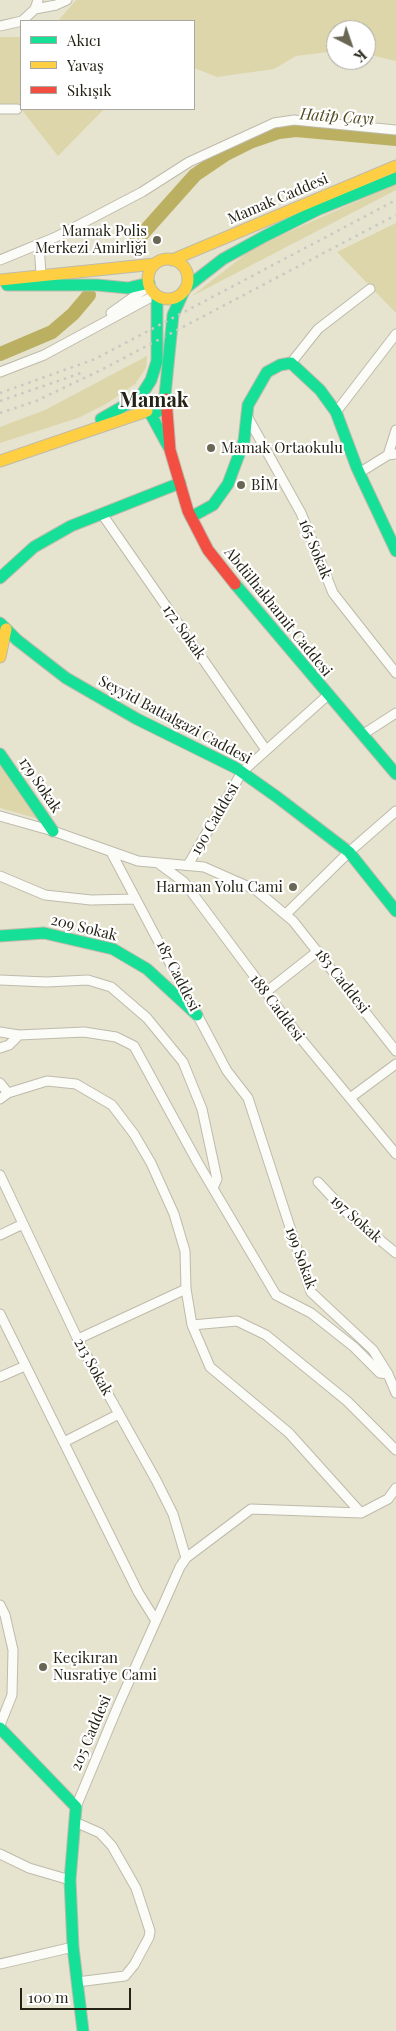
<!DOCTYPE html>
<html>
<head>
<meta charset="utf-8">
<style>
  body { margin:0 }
  #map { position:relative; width:396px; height:2031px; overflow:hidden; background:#e6e3cf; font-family:"Playfair Display",serif }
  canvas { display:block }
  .legend { position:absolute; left:20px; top:20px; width:175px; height:90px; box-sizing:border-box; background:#fff; border:1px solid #a8a7a1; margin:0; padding:6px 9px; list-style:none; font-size:15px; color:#252315 }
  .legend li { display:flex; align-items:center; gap:10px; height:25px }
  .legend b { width:25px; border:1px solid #a8a7a1 }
  .north { position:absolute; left:326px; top:20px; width:50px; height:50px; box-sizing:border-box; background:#fff; border:1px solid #a8a7a1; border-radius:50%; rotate:139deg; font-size:14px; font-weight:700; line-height:20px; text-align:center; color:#252315 }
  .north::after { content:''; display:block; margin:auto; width:18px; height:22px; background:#696656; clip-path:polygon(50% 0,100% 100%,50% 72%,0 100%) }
  .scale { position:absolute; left:20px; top:1988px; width:111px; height:22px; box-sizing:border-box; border:2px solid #252315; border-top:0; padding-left:6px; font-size:15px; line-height:18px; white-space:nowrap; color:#252315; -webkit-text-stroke:4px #fff; paint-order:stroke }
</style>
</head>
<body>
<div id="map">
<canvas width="396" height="2031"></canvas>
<ul class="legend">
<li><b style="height:6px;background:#16e098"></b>Akıcı</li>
<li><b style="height:6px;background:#ffcf43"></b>Yavaş</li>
<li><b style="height:6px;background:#f24e42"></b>Sıkışık</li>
</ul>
<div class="north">K</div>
<div class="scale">100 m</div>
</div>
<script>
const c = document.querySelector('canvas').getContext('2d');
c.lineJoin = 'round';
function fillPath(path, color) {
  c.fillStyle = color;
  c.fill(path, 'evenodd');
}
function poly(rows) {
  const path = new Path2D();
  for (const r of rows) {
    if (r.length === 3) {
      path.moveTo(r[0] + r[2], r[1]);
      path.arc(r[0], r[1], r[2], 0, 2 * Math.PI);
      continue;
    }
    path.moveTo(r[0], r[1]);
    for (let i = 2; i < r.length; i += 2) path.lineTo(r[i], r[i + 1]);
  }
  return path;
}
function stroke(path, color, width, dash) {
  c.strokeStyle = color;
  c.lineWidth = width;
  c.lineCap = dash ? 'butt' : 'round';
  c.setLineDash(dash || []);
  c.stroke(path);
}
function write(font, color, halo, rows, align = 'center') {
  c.font = font + ' "Playfair Display",serif';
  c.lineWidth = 4.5;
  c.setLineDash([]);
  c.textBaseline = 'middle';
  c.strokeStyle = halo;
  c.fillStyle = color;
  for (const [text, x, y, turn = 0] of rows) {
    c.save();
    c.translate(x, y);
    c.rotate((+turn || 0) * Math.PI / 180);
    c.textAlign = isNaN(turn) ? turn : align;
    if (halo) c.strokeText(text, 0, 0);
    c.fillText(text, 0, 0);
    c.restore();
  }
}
const green = poly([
  [76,0,396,0,396,61,366,54,366,30,336,30,336,51,296,56,274,69,217,77,194,68,194,21,58,21],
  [0,37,21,37,21,109,18,104,0,105],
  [21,109,104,109,58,156],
  [396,184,396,190,192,296,247,253,279,236],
  [396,223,396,313,337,252],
  [147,356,146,368,135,384,106,404,78,418,0,443,0,427,45,410],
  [0,763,39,819,0,808]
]);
const river = poly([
  [136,241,195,175,226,154,250,142,279,132,296,130,396,139],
  [0,354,52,332,73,314,89,295]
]);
const street = poly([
  [35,9,56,5,67,0],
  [0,26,22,21,35,9,38,0],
  [0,109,17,109],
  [39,244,41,274],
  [0,260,56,237,142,192,189,162,274,123,294,120,396,130],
  [111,313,149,286],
  [291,363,318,329,370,289],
  [0,372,44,355,155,295],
  [336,412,396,334],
  [247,416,301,513,333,593,396,673],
  [388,455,396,430],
  [359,473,388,455,396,454],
  [102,514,266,750],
  [362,735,396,713],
  [0,816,53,831,138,861,204,867,256,890,293,921,396,1051],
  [111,852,227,1071,248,1098,311,1292,373,1350,388,1374,396,1393],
  [158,863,184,882,302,1040,396,1154],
  [188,865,242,772,328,695],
  [0,876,45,895,91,900,136,899],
  [286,914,349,852,396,811],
  [0,980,46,982,88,980,111,987,147,1018,183,1062,202,1109,217,1179,213,1188],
  [266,992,318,951],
  [0,1032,19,1035,84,1032,116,1037,134,1046,198,1163,276,1295,311,1313,354,1347,380,1373,388,1374],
  [0,1048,9,1045,19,1035],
  [0,1083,8,1093],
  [350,1098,396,1064],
  [0,1099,8,1093,47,1081,76,1084,112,1105,134,1134,151,1163,174,1214,185,1251,186,1289,192,1325,210,1367,289,1433,361,1513],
  [0,1175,80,1344,156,1480,173,1514,186,1558],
  [318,1182,348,1214,396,1253],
  [0,1235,23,1224],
  [0,1314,138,1592,156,1621],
  [192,1325,237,1321,266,1335,347,1401,396,1450],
  [78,1339,186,1289],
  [0,1377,25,1366],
  [64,1442,119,1414],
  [0,1605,5,1615,13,1650,12,1695,0,1725],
  [76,1807,118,1706,180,1567,186,1558,251,1509,361,1513,388,1499,396,1488],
  [75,1822,100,1833,112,1846,136,1888,150,1931,149,1937,134,1965,125,1976,77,1982],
  [0,1854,29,1868,70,1880],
  [0,1964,73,1947]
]);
const fast = poly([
  [7,285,97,285,128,288,149,283],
  [187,287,223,259,265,236,317,210,396,178],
  [157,296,157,361,151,380,141,396,141,403,149,411,157,412,164,407,166,399],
  [165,395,173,315,183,293],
  [149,411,168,446],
  [101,419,141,396],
  [191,517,213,505,228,484,244,441,248,405,267,372,280,365,291,363,320,390,336,412,357,468,396,551],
  [0,578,34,547,71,526,180,483],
  [235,584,396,774],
  [0,623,17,640,66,678,137,719,236,768,277,797,349,852,396,911],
  [0,754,53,831],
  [0,936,44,933,113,949,147,969,197,1015],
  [0,1728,76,1807,70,1880,73,1947,83,2031]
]);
const slow = poly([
  [168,279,20],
  [172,260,396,166],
  [0,280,155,264],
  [0,461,147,411],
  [0,657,6,629]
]);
const jam = poly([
  [166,399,170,450],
  [170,450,188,511,208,550,235,584]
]);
const rail = poly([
  [0,393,95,359,396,200],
  [0,401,81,373],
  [0,413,36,401,101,370,396,215]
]);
const markers = [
  [157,240,5,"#696656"],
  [211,448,5,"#696656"],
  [241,485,5,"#696656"],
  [293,887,5,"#696656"],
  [43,1667,5,"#696656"]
];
const streetNames = [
  ["Mamak Caddesi",278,199,-23],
  ["165 Sokak",315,549,68],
  ["Abdülhakhamit Caddesi",278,612,51],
  ["172 Sokak",184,632,55],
  ["Seyyid Battalgazi Caddesi",175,720,28],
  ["179 Sokak",40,785,56],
  ["190 Caddesi",215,819,-60],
  ["209 Sokak",84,928,14],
  ["187 Caddesi",178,976,63],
  ["183 Caddesi",342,981,52],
  ["188 Caddesi",277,1008,53],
  ["197 Sokak",356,1219,42],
  ["199 Sokak",301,1258,70],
  ["213 Sokak",93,1367,61],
  ["205 Caddesi",91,1733,-67]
];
const poiNames = [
  ["Mamak Polis",147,231,"right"],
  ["Merkezi Amirliği",147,248,"right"],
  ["Mamak Ortaokulu",221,448],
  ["BİM",251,485],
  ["Harman Yolu Cami",283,887,"right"],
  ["Keçikıran",53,1658],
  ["Nusratiye Cami",53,1675]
];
const waterNames = [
  ["Hatip Çayı",337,117,4]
];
const districtNames = [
  ["Mamak",154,401]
];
fillPath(green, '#ddd6aa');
stroke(river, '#bbaf61', 14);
stroke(street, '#bebbab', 11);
stroke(fast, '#bebbab', 13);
stroke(slow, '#bebbab', 13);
stroke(jam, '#bebbab', 13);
stroke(street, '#fbfbf8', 9);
stroke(fast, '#16e098', 11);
stroke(slow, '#ffcf43', 11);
stroke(jam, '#f24e42', 11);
stroke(rail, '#c9c9c3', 2.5, [2.5, 5]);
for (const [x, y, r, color] of markers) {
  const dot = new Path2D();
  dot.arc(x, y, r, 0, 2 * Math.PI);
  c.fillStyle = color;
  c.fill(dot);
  stroke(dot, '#fff', 2);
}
write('15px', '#252315', '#fff', streetNames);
write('15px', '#252315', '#fff', poiNames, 'left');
write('italic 16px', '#514b21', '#fff', waterNames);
write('bold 20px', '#252315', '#fff', districtNames);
</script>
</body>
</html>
